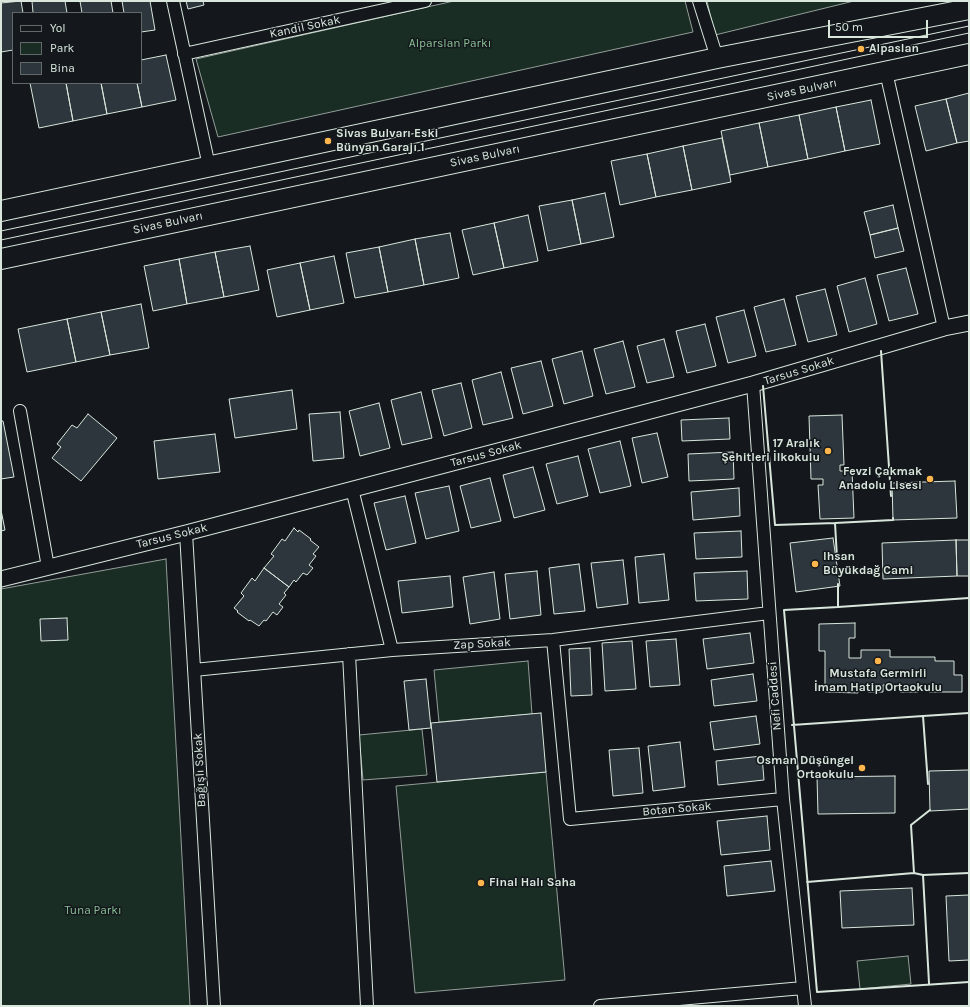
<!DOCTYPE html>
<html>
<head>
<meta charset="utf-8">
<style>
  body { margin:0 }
  #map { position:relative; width:970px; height:1007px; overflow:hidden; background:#14181c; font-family:Karla,sans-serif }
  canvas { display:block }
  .frame { position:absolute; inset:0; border:2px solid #d8e6dc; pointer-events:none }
  .legend { position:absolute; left:12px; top:12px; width:130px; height:72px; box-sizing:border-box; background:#14181c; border:1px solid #626a69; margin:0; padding:5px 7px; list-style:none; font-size:12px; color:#d8e6dc }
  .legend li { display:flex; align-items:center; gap:8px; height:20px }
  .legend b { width:20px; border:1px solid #626a69 }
  .scale { position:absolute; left:828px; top:20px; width:100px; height:18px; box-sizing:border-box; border:2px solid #d8e6dc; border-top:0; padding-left:5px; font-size:12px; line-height:14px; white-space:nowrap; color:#d8e6dc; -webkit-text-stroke:3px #14181c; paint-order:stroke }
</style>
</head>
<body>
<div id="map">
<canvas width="970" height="1007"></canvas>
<div class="frame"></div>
<ul class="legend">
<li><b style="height:5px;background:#14181c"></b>Yol</li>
<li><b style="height:11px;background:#1a2d24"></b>Park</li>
<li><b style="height:11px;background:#2c363c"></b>Bina</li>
</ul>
<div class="scale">50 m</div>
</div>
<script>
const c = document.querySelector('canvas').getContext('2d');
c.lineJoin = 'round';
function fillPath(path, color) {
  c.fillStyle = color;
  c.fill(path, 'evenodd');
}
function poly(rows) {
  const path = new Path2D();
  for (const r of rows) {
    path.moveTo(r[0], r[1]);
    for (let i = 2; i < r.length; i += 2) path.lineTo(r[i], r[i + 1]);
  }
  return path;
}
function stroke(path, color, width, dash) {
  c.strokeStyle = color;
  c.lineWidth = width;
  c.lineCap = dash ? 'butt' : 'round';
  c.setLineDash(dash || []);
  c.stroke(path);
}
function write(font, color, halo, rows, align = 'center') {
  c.font = font + ' Karla,sans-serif';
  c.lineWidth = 3;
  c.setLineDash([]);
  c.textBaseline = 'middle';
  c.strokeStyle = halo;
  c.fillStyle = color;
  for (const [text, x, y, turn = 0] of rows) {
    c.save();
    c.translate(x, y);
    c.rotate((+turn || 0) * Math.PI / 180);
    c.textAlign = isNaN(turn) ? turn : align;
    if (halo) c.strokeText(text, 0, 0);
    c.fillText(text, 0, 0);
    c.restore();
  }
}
const green = poly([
  [454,1,685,1,693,32,218,137,196,59,454,1],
  [707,1,854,1,715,35,707,1],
  [166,559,190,1006,1,1006,1,589,166,559],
  [528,661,532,714,439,722,434,670,528,661],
  [422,729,427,775,363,780,359,735,422,729],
  [546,772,565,980,415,993,396,786,546,772],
  [908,956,911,984,860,989,857,961,908,956]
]);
const building = poly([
  [21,1,23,13,13,13,13,50,1,52,1,3,21,1],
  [32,1,65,1,67,13,33,13,32,1],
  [80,1,111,1,113,13,82,13,80,1],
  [122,1,150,1,155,30,141,32,141,13,124,13,122,1],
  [182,1,203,1,204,5,188,9,186,1,182,1],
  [166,55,176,100,142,107,137,83,141,83,141,60,166,55],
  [30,83,66,83,73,121,39,128,30,83],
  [66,83,101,83,107,114,73,121,66,83],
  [101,83,137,83,142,107,107,114,101,83],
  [969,93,969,141,957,143,946,99,969,93],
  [946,99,957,143,926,151,915,106,946,99],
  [871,100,880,144,845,151,836,107,871,100],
  [836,107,845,151,808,159,799,115,836,107],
  [799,115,808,159,768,167,759,123,799,115],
  [759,123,768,167,730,175,721,131,759,123],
  [722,138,731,182,692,190,683,146,722,138],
  [683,146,692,190,656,197,647,154,683,146],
  [647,154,656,197,620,205,611,161,647,154],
  [605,193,614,237,581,244,572,200,605,193],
  [572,200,581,244,548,251,539,206,572,200],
  [893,205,898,228,870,235,864,212,893,205],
  [528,215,538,261,504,268,494,223,528,215],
  [494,223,504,268,473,275,462,230,494,223],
  [898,228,904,251,875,258,870,235,898,228],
  [450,233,459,278,424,285,415,239,450,233],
  [415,239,424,285,388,292,379,247,415,239],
  [250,246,259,290,224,297,215,252,250,246],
  [379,247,388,292,355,298,346,253,379,247],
  [215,252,224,297,187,304,179,259,215,252],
  [334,256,344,303,310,310,300,263,334,256],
  [179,259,187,304,153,311,144,266,179,259],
  [300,263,310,310,277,317,267,270,300,263],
  [906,268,918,314,889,321,877,275,906,268],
  [865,278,877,324,849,332,837,286,865,278],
  [825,289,837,335,808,342,796,296,825,289],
  [784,299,796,345,766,352,754,307,784,299],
  [141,304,149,348,110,355,101,312,141,304],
  [744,310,756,356,728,363,716,317,744,310],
  [101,312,110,355,76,362,67,319,101,312],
  [67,319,76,362,27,372,18,329,67,319],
  [705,324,716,366,687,373,676,331,705,324],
  [664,339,674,377,647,383,637,346,664,339],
  [623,341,635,387,606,394,594,349,623,341],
  [582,351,593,396,564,404,552,359,582,351],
  [541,361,553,406,523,414,511,368,541,361],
  [501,372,513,418,483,425,472,380,501,372],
  [461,383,472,428,444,436,432,390,461,383],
  [292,390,297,429,235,438,229,399,292,390],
  [421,392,432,438,402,445,391,400,421,392],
  [379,403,390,448,360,456,349,411,379,403],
  [340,412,344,458,313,461,309,414,340,412],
  [88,414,117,438,81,481,52,458,61,447,57,444,72,425,77,428,88,414],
  [842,415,844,465,840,465,840,471,852,471,854,518,820,519,818,485,823,485,823,479,811,479,809,416,842,415],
  [729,418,730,439,682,441,681,420,729,418],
  [1,421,3,421,14,477,1,479,1,421],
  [657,433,668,477,642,483,632,438,657,433],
  [215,434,220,472,158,479,154,441,215,434],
  [620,441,631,486,600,493,588,449,620,441],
  [733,452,734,479,689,481,688,454,733,452],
  [578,456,588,496,557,504,546,464,578,456],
  [533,467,545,510,514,518,503,475,533,467],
  [490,478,501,521,471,528,460,486,490,478],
  [955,481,957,518,893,520,892,483,955,481],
  [449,486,459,531,426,539,415,493,449,486],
  [739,488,740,516,693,520,691,492,739,488],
  [405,496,416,543,386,550,374,503,405,496],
  [1,510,5,530,1,531,1,510],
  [294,528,298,532,299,530,311,539,310,540,319,547,313,554,316,556,309,565,313,568,307,575,303,573,296,582,294,580,289,587,264,568,274,556,271,554,282,539,285,541,294,528],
  [741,531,742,557,696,559,694,533,741,531],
  [833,538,840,586,796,592,790,543,833,538],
  [956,540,957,576,883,579,882,543,956,540],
  [956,540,969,540,969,576,957,576,956,540],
  [664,554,669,600,639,603,635,557,664,554],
  [623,560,628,604,597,608,591,563,623,560],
  [579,564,585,611,554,614,549,568,579,564],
  [264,568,289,587,284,593,286,595,279,604,283,607,277,615,273,612,266,621,264,620,259,626,250,620,249,621,237,612,238,611,234,608,244,596,241,593,252,578,255,581,264,568],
  [537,571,541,615,510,619,505,574,537,571],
  [747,571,748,599,696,601,694,573,747,571],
  [494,572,500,619,470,624,463,577,494,572],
  [450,576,453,607,402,613,398,581,450,576],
  [67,618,68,640,41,641,40,619,67,618],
  [855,623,855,638,849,638,849,658,861,658,861,650,890,650,890,657,935,657,935,661,954,661,954,675,962,675,962,692,929,692,929,685,918,685,918,692,900,692,900,685,883,685,883,692,868,692,868,686,858,686,858,693,825,692,825,651,819,651,819,624,855,623],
  [750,633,754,663,707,669,703,639,750,633],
  [676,639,680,685,650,687,646,641,676,639],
  [632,641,636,689,605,691,602,643,632,641],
  [590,648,592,695,571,696,569,649,590,648],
  [753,674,757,701,714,706,711,680,753,674],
  [426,679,431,728,409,730,404,681,426,679],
  [541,713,546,772,437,782,431,723,541,713],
  [756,716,760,744,714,750,710,722,756,716],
  [680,742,685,787,653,791,648,746,680,742],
  [639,748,643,793,613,796,609,750,639,748],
  [762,756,764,780,718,785,716,761,762,756],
  [969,770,969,809,930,811,929,771,969,770],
  [895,776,895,813,818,814,817,777,895,776],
  [767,816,770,850,721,855,717,821,767,816],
  [771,861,775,891,727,896,724,866,771,861],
  [912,888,914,925,842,928,840,891,912,888],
  [969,895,969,960,949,961,946,896,969,895]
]);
const minor = poly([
  [173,1,209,166],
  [699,1,717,58],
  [184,54,425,1],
  [886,72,944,328],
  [753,384,783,799,805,1006],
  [20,411,48,567],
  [352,489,392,650],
  [186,533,214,1006],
  [553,640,570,819,783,799],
  [349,654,367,1006],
  [194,670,392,650,553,640,769,613],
  [600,1006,803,988]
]);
const tertiary = poly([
  [1,579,186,533,753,384,944,328,969,323]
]);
const trunk = poly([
  [1,211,717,58,969,9],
  [1,259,969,54]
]);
const tram = poly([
  [1,231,969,26],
  [1,240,969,33]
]);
const wall = poly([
  [881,351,891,496],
  [763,386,775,525,835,523,837,558],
  [835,523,893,520,893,518],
  [838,584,838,607,784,610,817,992,969,982],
  [838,607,969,598],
  [923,716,969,713],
  [792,725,923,716,928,784],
  [923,875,969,873],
  [807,882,914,873],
  [929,983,923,875,914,873,911,825,930,810]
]);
const markers = [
  [861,49,4,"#ffb74d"],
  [328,141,4,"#ffb74d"],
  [828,451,4,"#ffb74d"],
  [930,479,4,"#ffb74d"],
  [815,564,4,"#ffb74d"],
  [878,661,4,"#ffb74d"],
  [862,768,4,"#ffb74d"],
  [481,883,4,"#ffb74d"]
];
const streetNames = [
  ["Kandil Sokak",305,27,-12],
  ["Sivas Bulvarı",802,90,-12],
  ["Sivas Bulvarı",485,156,-12],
  ["Sivas Bulvarı",168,223,-12],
  ["Tarsus Sokak",799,371,-17],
  ["Tarsus Sokak",486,454,-15],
  ["Tarsus Sokak",172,536,-14],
  ["Zap Sokak",482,644,-3],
  ["Nefi Caddesi",775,696,-94],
  ["Bağışlı Sokak",200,770,-93],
  ["Botan Sokak",677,809,-5]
];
const parkNames = [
  ["Alparslan Parkı",450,44],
  ["Tuna Parkı",93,911]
];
const poiNames = [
  ["Alpaslan",869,49],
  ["Sivas Bulvarı Eski",336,134],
  ["Bünyan Garajı 1",336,148],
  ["17 Aralık",820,444,"right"],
  ["Şehitleri İlkokulu",820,458,"right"],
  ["Fevzi Çakmak",922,472,"right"],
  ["Anadolu Lisesi",922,486,"right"],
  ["Ihsan",823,557],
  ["Büyükdağ Cami",823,571],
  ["Mustafa Germirli",878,674,"center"],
  ["İmam Hatip Ortaokulu",878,688,"center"],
  ["Osman Düşüngel",854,761,"right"],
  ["Ortaokulu",854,775,"right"],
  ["Final Halı Saha",489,883]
];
fillPath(green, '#1a2d24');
stroke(green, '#939e99', 1);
fillPath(building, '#2c363c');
stroke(building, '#d8e6dc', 1);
stroke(minor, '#d8e6dc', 14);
stroke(tertiary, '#d8e6dc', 17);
stroke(trunk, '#d8e6dc', 22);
stroke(minor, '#14181c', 12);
stroke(tertiary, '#14181c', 15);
stroke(trunk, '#14181c', 20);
stroke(tram, '#d8e6dc', 1);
stroke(wall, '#d8e6dc', 2);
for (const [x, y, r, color] of markers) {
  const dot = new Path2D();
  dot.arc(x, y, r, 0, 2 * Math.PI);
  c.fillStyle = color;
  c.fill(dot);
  stroke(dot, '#14181c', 1.5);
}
write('12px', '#d8e6dc', '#14181c', streetNames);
write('12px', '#8ac095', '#14181c', parkNames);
write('bold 12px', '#d8e6dc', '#14181c', poiNames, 'left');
</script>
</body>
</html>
